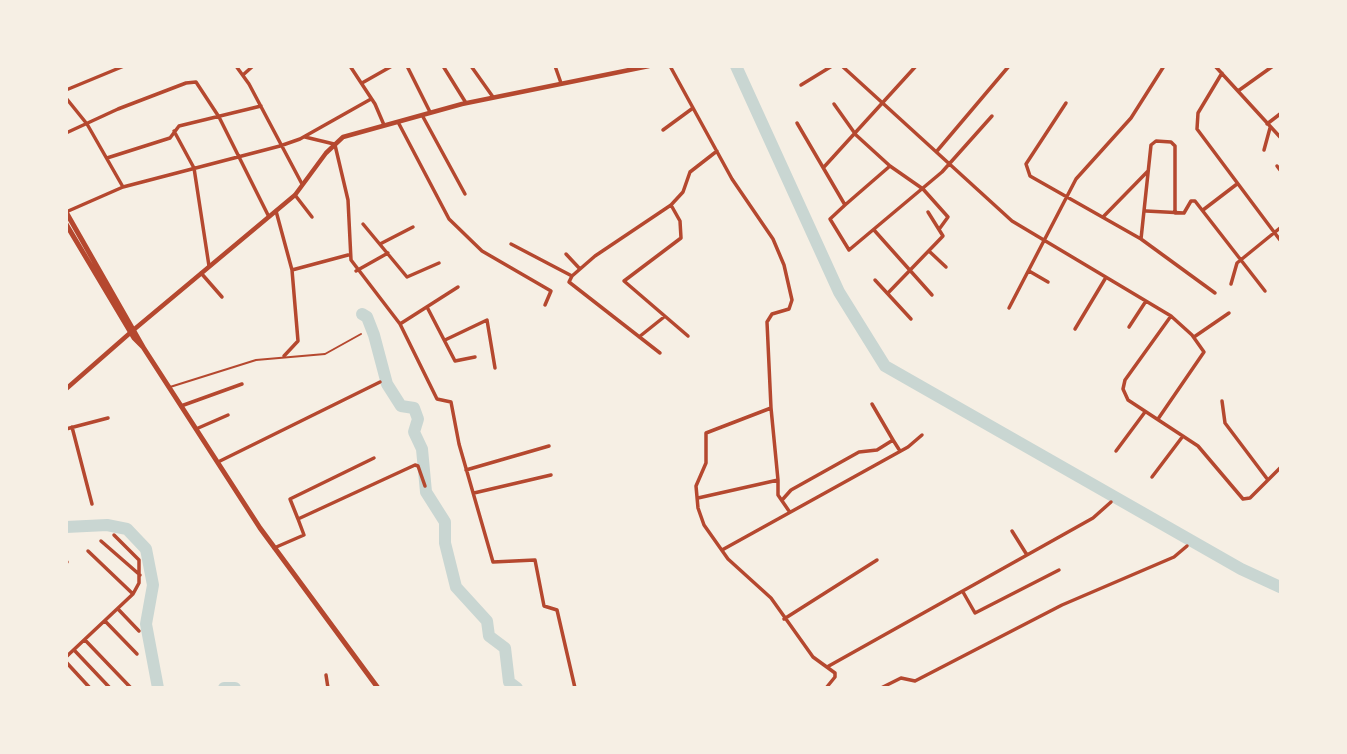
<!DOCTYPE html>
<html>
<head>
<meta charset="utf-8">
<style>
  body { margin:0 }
  #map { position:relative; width:1347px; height:754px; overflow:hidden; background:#f6efe4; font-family:"Golos Text",sans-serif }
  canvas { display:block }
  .frame { position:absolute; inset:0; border:68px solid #f6efe4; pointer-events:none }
</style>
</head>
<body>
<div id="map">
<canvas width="1347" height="754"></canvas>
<div class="frame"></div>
</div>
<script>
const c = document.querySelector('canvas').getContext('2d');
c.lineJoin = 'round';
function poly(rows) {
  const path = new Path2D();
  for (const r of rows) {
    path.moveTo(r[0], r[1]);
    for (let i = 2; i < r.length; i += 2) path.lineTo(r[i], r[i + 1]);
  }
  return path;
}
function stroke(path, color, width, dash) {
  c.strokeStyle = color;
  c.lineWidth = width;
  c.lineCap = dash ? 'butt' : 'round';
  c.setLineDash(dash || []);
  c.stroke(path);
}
const river = poly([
  [736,66,839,292,885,366,1241,569,1280,587],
  [362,314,367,317,374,335,387,384,401,406,414,408,418,419,414,432,422,449,426,492,445,522,445,543,456,587,487,621,489,636,505,648,509,682,517,688],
  [66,527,107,525,127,529,146,549,153,585,146,624,158,688],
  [224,688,235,688]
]);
const service = poly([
  [170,387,256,360,325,354,361,334]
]);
const minor = poly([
  [236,66,249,84,302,184],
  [350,66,375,104,384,125],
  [407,66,430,112],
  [443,66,466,103],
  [471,66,493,97],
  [555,66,561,83],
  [670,66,732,179,773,239,784,265,792,300,789,309,772,314,767,322,771,408,706,433,706,463,696,486,698,508,704,525,728,559,771,598,813,657,835,673,835,677,826,688],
  [842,66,1012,221,1171,316,1192,335,1204,352,1158,419],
  [1215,66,1280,137],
  [1222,73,1198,113,1197,129,1280,240],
  [244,74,253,66],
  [362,83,392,66],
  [801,85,832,66],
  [66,90,124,66],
  [1238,91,1273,66],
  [66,98,87,124,123,187],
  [1066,103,1026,164,1030,176,1141,239,1215,293],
  [834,104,856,135,890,166],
  [422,115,465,194],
  [398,122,449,219,482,251,551,291,545,305],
  [797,123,845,205,890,166,923,189,948,217,940,228],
  [1267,124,1280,114],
  [663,130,693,108],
  [174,131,194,168,209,266],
  [66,133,118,109,186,83,196,82,219,117,269,217],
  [305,137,334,144],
  [335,145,348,200,351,260,400,324,437,399,451,402,459,444,493,562,535,560,544,606,557,610,575,688],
  [1264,150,1270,128],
  [937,151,1009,66],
  [107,158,170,138,179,126,261,106],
  [1277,166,1280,170],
  [824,167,916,66],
  [295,195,312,217],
  [845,205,830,219,849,250,942,172,992,116],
  [1203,210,1237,184],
  [276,211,292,270,348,255],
  [1146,211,1184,213,1191,201,1195,201,1265,291],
  [66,212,123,187,280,146,300,139,371,99],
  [1103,217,1148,171],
  [363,224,407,277,439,263],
  [874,230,932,295],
  [1141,239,1151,145,1156,141,1171,142,1175,146,1175,213],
  [380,244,413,227],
  [511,244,572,276,595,256,671,205],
  [930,252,946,267],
  [566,254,580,269],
  [356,271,388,253],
  [1029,271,1048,282],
  [201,273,222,297],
  [572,276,569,282,660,353],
  [875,280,911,319],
  [1231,284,1237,263,1280,228],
  [888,293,943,236,928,212],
  [427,307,455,361,475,357],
  [1009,308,1076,179,1131,118,1164,66],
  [1171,316,1125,380,1123,389,1128,400,1198,446,1243,499,1250,498,1280,468],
  [400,324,458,287],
  [1129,327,1146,301],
  [1075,329,1105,279],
  [688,336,624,281,681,238,680,221,671,205,683,192,690,172,717,151],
  [639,337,664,317],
  [1194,337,1229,313],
  [445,340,487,320,495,368],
  [284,356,298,341,292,270],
  [1222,401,1225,423,1268,480],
  [872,404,893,440],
  [181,406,242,384],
  [72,427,92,504],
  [66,429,108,418],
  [196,429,228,415],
  [1116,451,1145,412],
  [218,462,380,382],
  [466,470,549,446],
  [1152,477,1183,436],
  [778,480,778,495,789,511],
  [474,493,551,475],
  [698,498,778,480,771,408],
  [783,499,791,490,859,452,877,450,893,440,900,451],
  [298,519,290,499,374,458],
  [101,541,140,575],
  [274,548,304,535,298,519,415,465,418,466,425,486],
  [722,550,908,447,922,435],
  [88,551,133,594],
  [1027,555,1093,518,1111,502],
  [66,562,67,562],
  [963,592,975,613,1059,570],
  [118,609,139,631],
  [784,619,877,560],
  [105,621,137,654],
  [85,640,131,688],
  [75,651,110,688],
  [66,657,133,594,139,583,139,560,114,535],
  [66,662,90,688],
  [827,667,1027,555,1012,531],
  [326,675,328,688],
  [881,688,901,678,915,681,1062,605,1174,557,1187,546]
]);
const tertiary = poly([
  [66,389,130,333]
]);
const secondary = poly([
  [131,332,295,195,326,153,343,137,462,104,649,66]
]);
const trunk = poly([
  [66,212,143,347],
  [66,224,134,338,143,347,260,528,378,688]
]);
stroke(river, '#c9d6d2', 12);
stroke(service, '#b5482f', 2);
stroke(minor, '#b5482f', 3.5);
stroke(tertiary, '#b5482f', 4.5);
stroke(secondary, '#b5482f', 4.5);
stroke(trunk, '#b5482f', 5);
</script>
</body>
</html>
